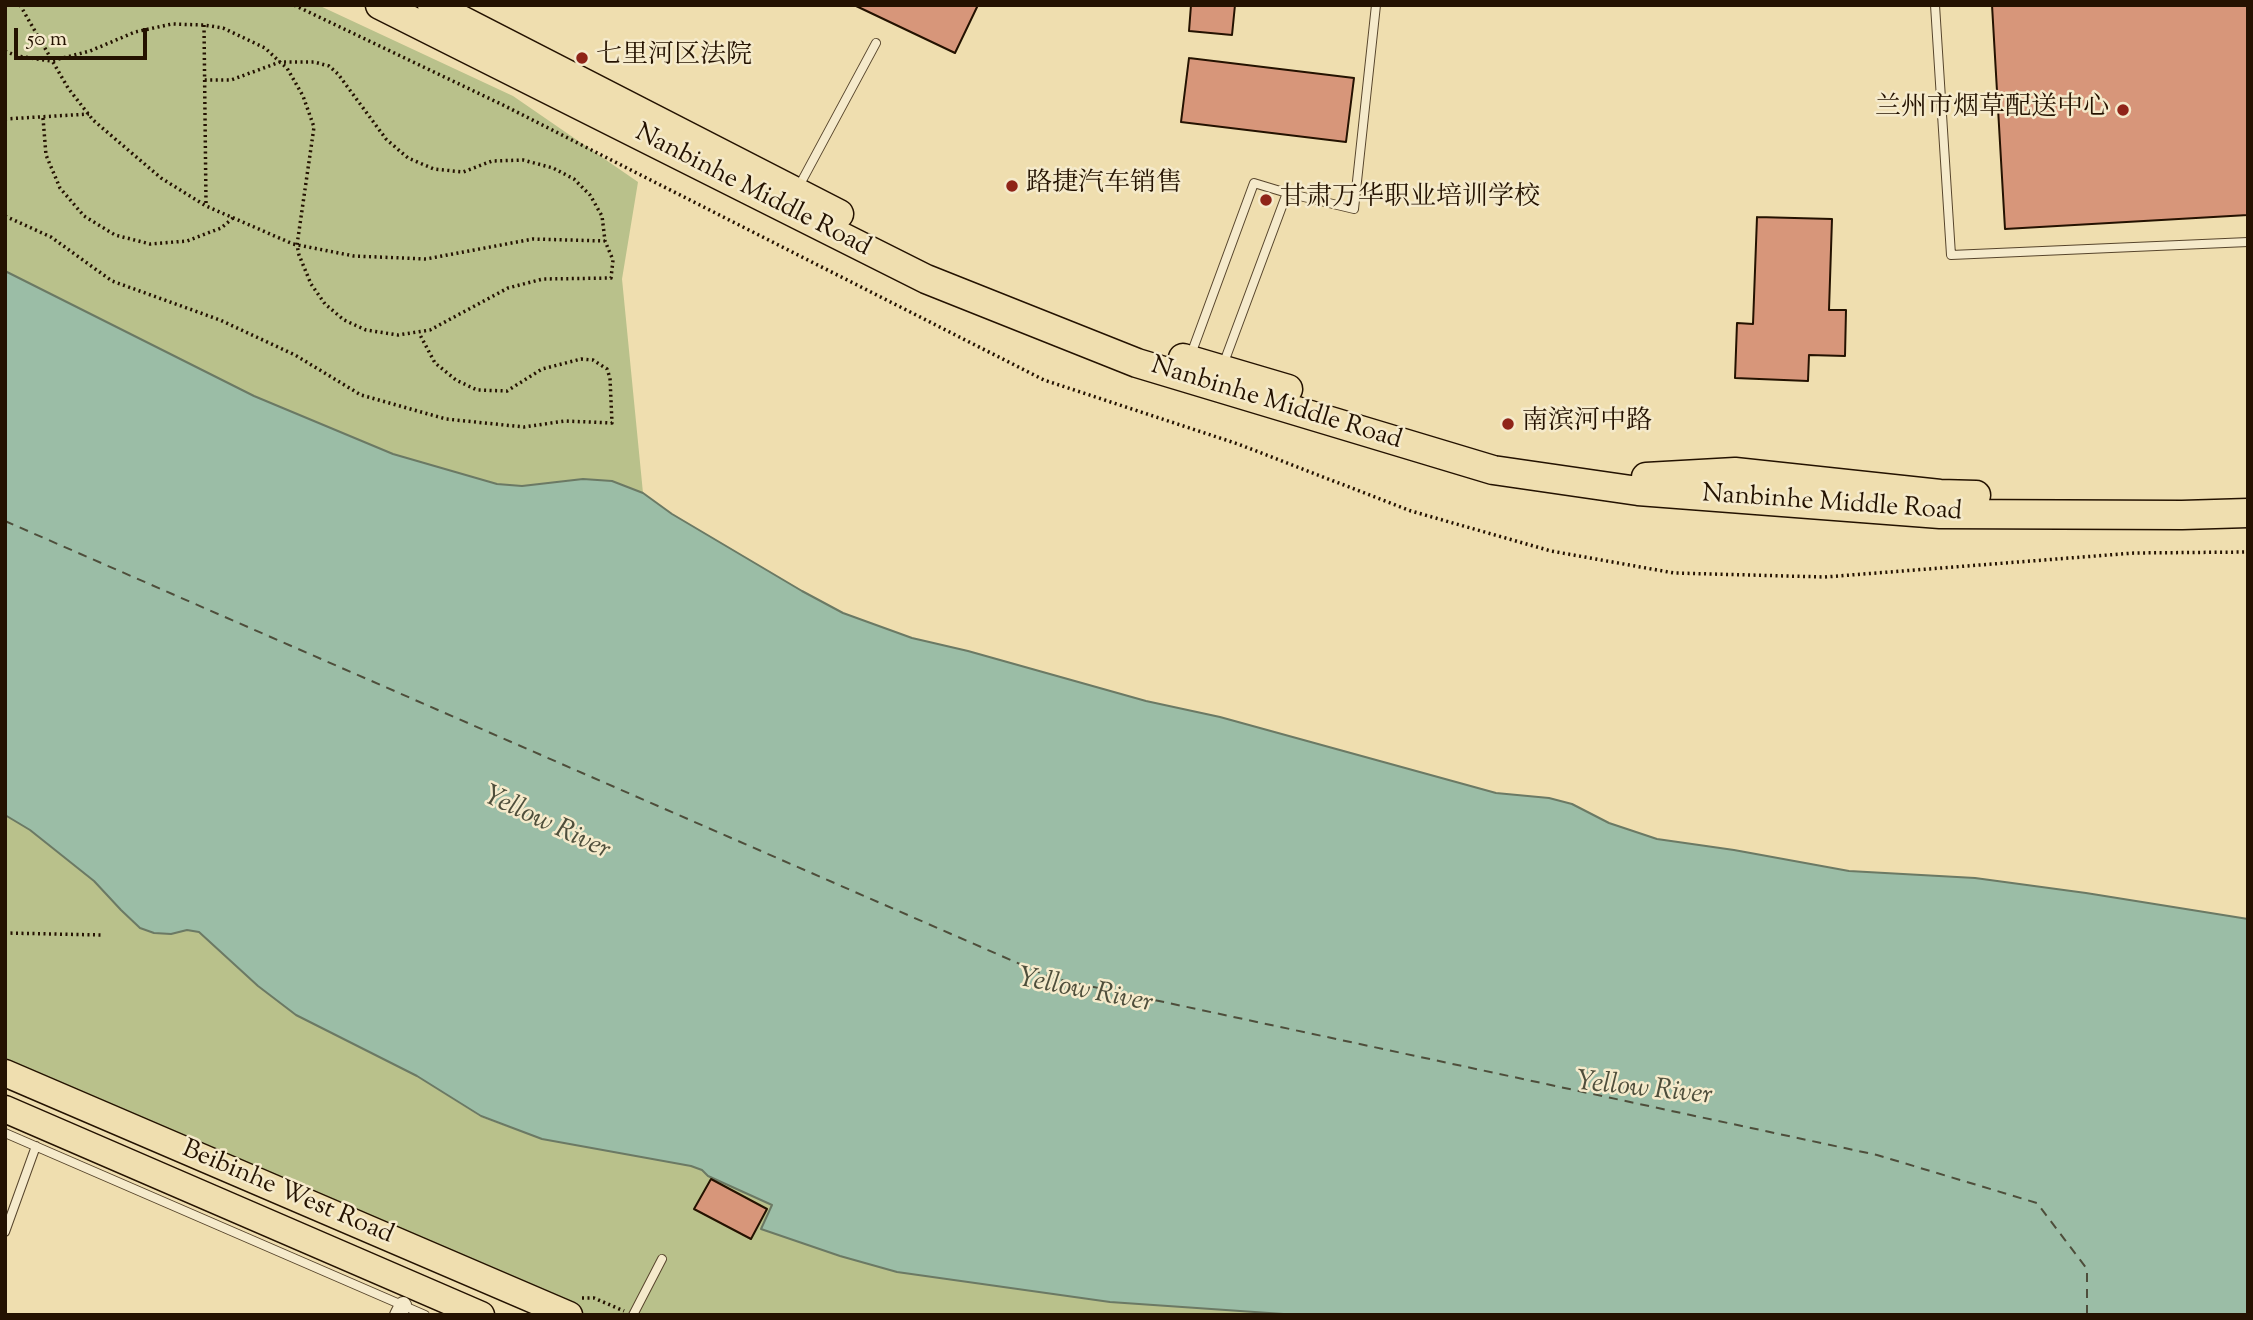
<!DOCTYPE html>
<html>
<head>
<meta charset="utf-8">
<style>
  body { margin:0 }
  #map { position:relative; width:2253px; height:1320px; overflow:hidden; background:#efdeaf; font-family:"Sorts Mill Goudy",serif }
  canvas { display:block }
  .frame { position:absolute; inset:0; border:7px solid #241201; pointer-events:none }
  .scale { position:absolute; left:14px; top:28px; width:133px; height:32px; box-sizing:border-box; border:4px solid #241201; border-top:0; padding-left:9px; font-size:21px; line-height:24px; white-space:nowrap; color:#241201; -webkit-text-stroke:5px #f5eacb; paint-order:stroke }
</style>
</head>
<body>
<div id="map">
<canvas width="2253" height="1320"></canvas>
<div class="frame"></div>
<div class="scale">50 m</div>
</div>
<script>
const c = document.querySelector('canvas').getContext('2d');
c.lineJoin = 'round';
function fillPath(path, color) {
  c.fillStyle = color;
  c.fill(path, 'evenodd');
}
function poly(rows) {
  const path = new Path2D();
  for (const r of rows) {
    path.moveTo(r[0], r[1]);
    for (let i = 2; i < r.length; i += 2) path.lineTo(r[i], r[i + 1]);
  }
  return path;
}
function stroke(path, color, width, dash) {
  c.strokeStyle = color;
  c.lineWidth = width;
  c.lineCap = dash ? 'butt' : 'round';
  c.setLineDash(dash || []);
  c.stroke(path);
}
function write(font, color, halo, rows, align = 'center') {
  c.font = font + ' "Sorts Mill Goudy","Noto Serif SC",serif';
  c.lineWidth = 5;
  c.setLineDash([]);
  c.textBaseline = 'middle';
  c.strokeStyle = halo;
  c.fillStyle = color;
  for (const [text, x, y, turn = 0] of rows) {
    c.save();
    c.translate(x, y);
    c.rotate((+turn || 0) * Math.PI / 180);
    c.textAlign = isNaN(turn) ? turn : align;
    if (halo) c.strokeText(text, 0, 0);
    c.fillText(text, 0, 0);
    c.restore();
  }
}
const green = poly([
  [5,5,318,5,513,96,638,182,622,279,643,493,612,481,583,479,522,486,497,484,393,454,254,396,5,271],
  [5,815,30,830,94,881,121,910,140,928,154,933,171,934,187,930,199,932,258,986,296,1015,417,1076,481,1117,542,1139,690,1166,702,1170,708,1176,772,1205,762,1229,840,1256,897,1272,1110,1302,1298,1315,569,1315,5,1073]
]);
const water = poly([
  [5,271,254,396,393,454,497,484,522,486,583,479,612,481,643,493,672,514,802,591,843,613,912,638,968,651,1146,701,1220,717,1496,793,1549,798,1572,804,1609,823,1657,839,1734,850,1849,871,1975,878,2086,893,2248,919,2248,1315,1298,1315,1110,1302,897,1272,840,1256,761,1229,772,1205,708,1176,702,1170,691,1166,542,1139,481,1116,417,1076,296,1015,258,986,199,932,187,930,171,934,154,933,140,928,121,910,94,881,30,830,5,815,5,271]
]);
const ferry = poly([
  [5,521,1052,978,1877,1155,2037,1203,2087,1269,2087,1315]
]);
const building = poly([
  [854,5,978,5,955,53,854,5],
  [1191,5,1235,5,1232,35,1189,31,1191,5],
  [1992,5,2248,5,2248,215,2005,229,1992,5],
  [1189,58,1354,78,1346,142,1181,122,1189,58],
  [1757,217,1832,219,1829,310,1846,310,1845,356,1809,355,1808,381,1735,378,1737,323,1753,324,1757,217],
  [711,1179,767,1209,751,1239,694,1209,711,1179]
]);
const path = poly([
  [20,5,68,88,93,120,161,178,206,206,293,244,354,256,426,259,533,239,605,241],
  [294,5,503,105,1044,380,1238,444,1411,511,1551,551,1674,573,1825,577,2134,553,2248,552],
  [204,25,206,204],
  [5,51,17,56,51,61,90,51,135,32,172,24,204,25,223,28,265,48,280,62,287,68,303,96,314,127,297,245,299,255,311,284,325,304,344,320,366,330,398,335,430,330,508,288,543,279,611,278,613,260,605,241,602,216,590,195,574,179,553,168,523,160,492,161,463,172,434,169,408,158,386,139,338,74,329,66,314,62,280,62,231,80,204,80],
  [43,118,46,155,60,188,84,216,115,235,150,244,187,241,221,228,233,218],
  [5,119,89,114],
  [5,216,51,237,112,281,220,320,295,355,361,395,446,419,524,427,565,421,612,423,610,378,607,369,593,360,581,359,542,369,507,391,477,390,456,380,435,363,419,333],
  [5,933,102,935],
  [582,1298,594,1298,624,1311]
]);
const service = poly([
  [1935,5,1951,255,2248,242],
  [798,188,876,43],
  [1190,357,1254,183,1287,193,1354,209,1376,5],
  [1223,365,1287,193],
  [5,1133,425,1315],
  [5,1232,36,1146],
  [633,1315,662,1259]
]);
const minor = poly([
  [398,1315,403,1305]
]);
const primary = poly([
  [5,1073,569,1315],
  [5,1109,481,1315]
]);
const trunk = poly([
  [380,5,926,279,1137,363,1493,470,1638,491,1940,514,2182,515,2248,513],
  [432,5,839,214],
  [1183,358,1288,389],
  [1646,477,1735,472,1940,494,1976,495]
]);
const markers = [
  [582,58,7,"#8f2418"],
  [2123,110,7,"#8f2418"],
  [1012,186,7,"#8f2418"],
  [1266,200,7,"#8f2418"],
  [1508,424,7,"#8f2418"]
];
const poiNames = [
  ["七里河区法院",596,58],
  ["兰州市烟草配送中心",2109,110,"right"],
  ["路捷汽车销售",1026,186],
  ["甘肃万华职业培训学校",1280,200],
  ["南滨河中路",1522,424]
];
const streetNames = [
  ["Nanbinhe Middle Road",752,192,27],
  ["Nanbinhe Middle Road",1276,405,17],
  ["Nanbinhe Middle Road",1832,505,4],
  ["Beibinhe West Road",287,1194,23]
];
const waterNames = [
  ["Yellow River",546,825,25],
  ["Yellow River",1085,993,11],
  ["Yellow River",1644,1091,6]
];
fillPath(green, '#b9c18b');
fillPath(water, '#9bbda6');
stroke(water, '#6b7964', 2);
stroke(ferry, '#4e4e3b', 2, [9, 7]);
fillPath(building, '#d7967a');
stroke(building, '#241201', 2);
stroke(service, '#57452c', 10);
stroke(minor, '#57452c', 18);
stroke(primary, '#241201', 29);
stroke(trunk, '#241201', 31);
stroke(path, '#241201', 3.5, [2, 3.5]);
stroke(service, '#f5eacb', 8);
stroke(minor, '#f5eacb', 16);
stroke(primary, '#efdeaf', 26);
stroke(trunk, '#efdeaf', 28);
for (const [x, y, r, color] of markers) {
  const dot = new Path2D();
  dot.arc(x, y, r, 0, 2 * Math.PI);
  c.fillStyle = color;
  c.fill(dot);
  stroke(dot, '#f5eacb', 2.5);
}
write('26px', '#241201', '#f5eacb', poiNames, 'left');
write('26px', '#241201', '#f5eacb', streetNames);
write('italic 28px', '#4e4e3b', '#f5eacb', waterNames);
</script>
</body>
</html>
